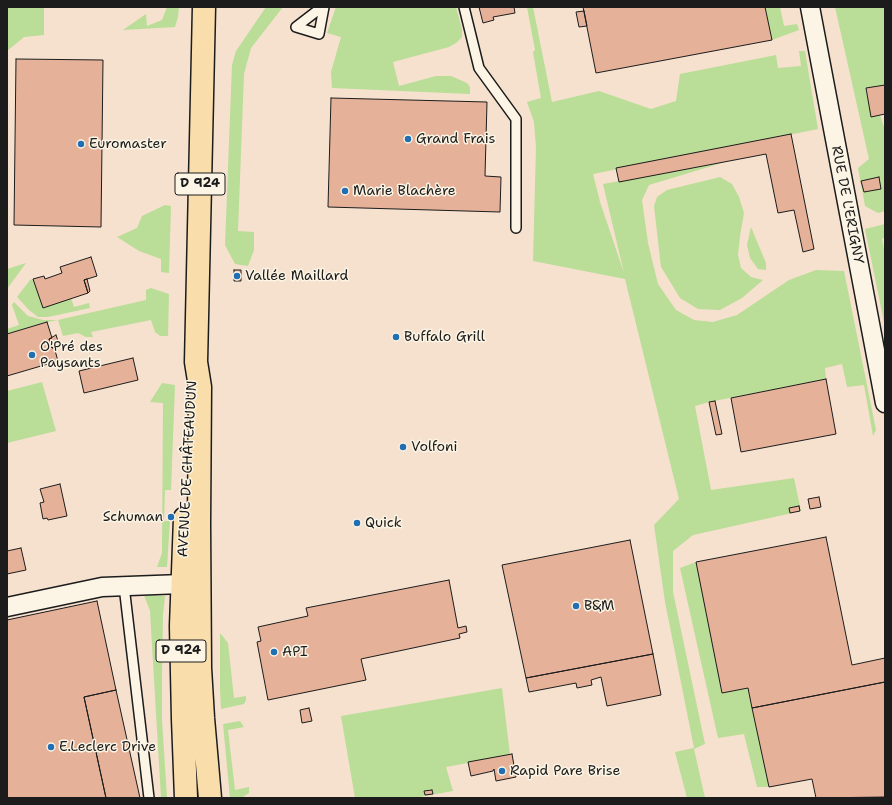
<!DOCTYPE html>
<html>
<head>
<meta charset="utf-8">
<style>
  body { margin:0 }
  #map { position:relative; width:892px; height:805px; overflow:hidden; background:#f5e1ce; font-family:"Shantell Sans",sans-serif }
  canvas { display:block }
  .frame { position:absolute; inset:0; border:8px solid #1c1c1c; pointer-events:none }
</style>
</head>
<body>
<div id="map">
<canvas width="892" height="805"></canvas>
<div class="frame"></div>
</div>
<script>
const c = document.querySelector('canvas').getContext('2d');
c.lineJoin = 'round';
function fillPath(path, color) {
  c.fillStyle = color;
  c.fill(path, 'evenodd');
}
function poly(rows) {
  const path = new Path2D();
  for (const r of rows) {
    path.moveTo(r[0], r[1]);
    for (let i = 2; i < r.length; i += 2) path.lineTo(r[i], r[i + 1]);
  }
  return path;
}
function stroke(path, color, width, dash) {
  c.strokeStyle = color;
  c.lineWidth = width;
  c.lineCap = dash ? 'butt' : 'round';
  c.setLineDash(dash || []);
  c.stroke(path);
}
function write(font, color, halo, rows, align = 'center') {
  c.font = font + ' "Shantell Sans",sans-serif';
  c.lineWidth = 3;
  c.setLineDash([]);
  c.textBaseline = 'middle';
  c.strokeStyle = halo;
  c.fillStyle = color;
  for (const [text, x, y, turn = 0] of rows) {
    c.save();
    c.translate(x, y);
    c.rotate((+turn || 0) * Math.PI / 180);
    c.textAlign = isNaN(turn) ? turn : align;
    if (halo) c.strokeText(text, 0, 0);
    c.fillText(text, 0, 0);
    c.restore();
  }
}
const green = poly([
  [7,7,44,7,44,35,24,37,7,51],
  [167,7,179,7,178,17,175,27,123,30,146,14,147,26,162,20],
  [266,7,283,7,251,48,244,74,238,231,254,232,254,250,248,266,235,264,225,245,232,65,236,51],
  [336,7,456,7,462,29,462,37,456,43,449,47,393,62,399,86,436,76,451,76,467,83,470,87,470,94,332,88,331,72,341,37,327,33],
  [527,7,533,7,552,102,599,91,651,109,676,101,680,74,776,55,778,68,801,66,799,51,805,51,818,129,593,174,600,202,624,273,603,184,725,162,649,185,642,200,648,243,658,284,676,310,694,320,713,322,737,315,789,280,816,270,844,271,876,430,873,436,864,385,847,387,842,364,825,368,826,379,709,402,695,406,711,490,794,478,801,511,693,535,673,551,673,592,705,744,694,749,705,798,687,798,675,752,694,748,665,602,654,525,679,499,625,279,533,261,536,147,534,122,527,102,541,98,533,52,535,50],
  [765,7,780,7,784,26,797,24,799,30,772,40],
  [835,7,885,7,885,85,866,89,871,116,880,115,884,127,885,127,885,211,878,213,865,206,858,168,869,159],
  [720,177,732,184,739,197,744,213,740,236,738,255,741,268,751,277,763,280,742,298,720,310,698,309,680,298,661,267,654,206,657,197,667,190],
  [165,205,171,206,169,273,161,272,161,259,139,251,117,237,137,228,142,216],
  [885,224,885,237,882,239,885,254,885,327,865,229],
  [751,227,766,263,766,270,758,269,750,258,747,245],
  [26,263,7,289,7,269],
  [33,279,71,298,74,307,89,303,90,308,48,317,38,317,29,310,17,297,30,280],
  [151,288,169,294,168,336,160,336,155,332,151,320,91,332,93,337,86,337,78,333,63,336,58,320,47,322,7,334,7,329,19,325,12,305,14,302,28,316,43,320,58,320,146,300,146,290],
  [42,382,56,431,7,443,7,391],
  [162,383,175,385,171,490,165,490,164,521,170,521,167,567,157,567,162,553,163,403,150,402],
  [696,562,748,688,769,787,757,787,744,734,718,738,680,568],
  [144,595,165,596,163,615,162,676,162,720,167,798,161,798,150,611],
  [220,633,228,643,234,698,246,696,246,700,244,704,221,709,220,690],
  [502,688,510,755,446,767,453,791,414,798,355,798,341,716],
  [240,721,244,727,228,730,235,790,249,787,249,793,241,798,230,798,223,724]
]);
const building = poly([
  [479,7,514,7,515,13,493,17,494,20,483,23,479,7],
  [583,7,765,7,772,40,596,73,583,7],
  [584,11,587,26,579,27,576,12,584,11],
  [16,59,103,60,101,227,14,225,16,59],
  [885,85,885,114,871,117,866,88,885,85],
  [331,98,487,102,485,176,501,177,500,212,328,207,331,98],
  [791,134,814,249,803,252,794,210,778,213,766,154,619,182,616,168,791,134],
  [879,177,881,189,864,192,861,181,879,177],
  [91,257,97,276,84,280,88,293,43,308,33,279,44,276,45,279,62,273,60,267,91,257],
  [234,270,241,270,241,281,234,281,234,270],
  [87,279,90,291,88,293,84,280,87,279],
  [47,322,52,338,49,339,52,348,54,347,58,361,7,376,7,334,47,322],
  [56,335,60,347,52,348,49,339,56,335],
  [133,358,138,380,84,393,79,371,133,358],
  [826,379,836,434,741,452,731,398,826,379],
  [715,401,722,434,716,435,709,402,715,401],
  [60,484,67,516,48,520,47,518,43,519,40,503,44,502,40,489,60,484],
  [819,497,821,507,810,509,808,499,819,497],
  [799,506,800,511,790,513,789,508,799,506],
  [826,537,852,665,885,658,885,682,752,708,748,688,722,693,696,562,826,537],
  [630,540,653,654,526,678,502,565,630,540],
  [21,548,26,570,7,574,7,551,21,548],
  [449,580,458,628,466,626,467,632,459,634,460,638,361,659,366,680,268,700,257,642,261,641,258,627,308,616,306,608,449,580],
  [97,601,116,690,84,697,106,798,7,798,7,620,97,601],
  [653,654,661,695,607,706,601,677,591,680,592,685,577,688,576,683,529,692,526,678,653,654],
  [885,682,885,797,816,798,812,779,769,787,752,708,885,682],
  [116,690,140,798,106,798,84,697,116,690],
  [309,708,312,721,302,723,300,710,309,708],
  [512,754,516,777,496,781,494,769,493,771,471,776,468,762,512,754],
  [432,790,433,794,425,795,424,791,432,790]
]);
const service = poly([
  [322,7,296,27,319,34,324,7],
  [464,7,479,68,516,119,516,228],
  [124,586,149,798]
]);
const minor = poly([
  [810,7,885,403],
  [7,607,102,587,182,584]
]);
const primary = poly([
  [204,7,196,362,200,387,199,524,200,668,203,718,210,798],
  [185,518,181,626,183,719,186,798]
]);
const markers = [
  [408,139,4,"#1f6fb2"],
  [81,144,4,"#1f6fb2"],
  [345,191,4,"#1f6fb2"],
  [237,276,4,"#1f6fb2"],
  [396,337,4,"#1f6fb2"],
  [32,355,4,"#1f6fb2"],
  [403,447,4,"#1f6fb2"],
  [171,517,4,"#1f6fb2"],
  [357,523,4,"#1f6fb2"],
  [576,606,4,"#1f6fb2"],
  [274,652,4,"#1f6fb2"],
  [51,747,4,"#1f6fb2"],
  [502,771,4,"#1f6fb2"]
];
const shields = [
  [200,184,50],
  [181,651,50]
];
const shieldNames = [
  ["D 924",200,184],
  ["D 924",181,651]
];
const poiNames = [
  ["Grand Frais",416,139],
  ["Euromaster",89,144],
  ["Marie Blachère",353,191],
  ["Vallée Maillard",245,276],
  ["Buffalo Grill",404,337],
  ["O'Pré des",40,347],
  ["Paysants",40,363],
  ["Volfoni",411,447],
  ["Schuman",163,517,"right"],
  ["Quick",365,523],
  ["B&M",584,606],
  ["API",282,652],
  ["E.Leclerc Drive",59,747],
  ["Rapid Pare Brise",510,771]
];
const streetNames = [
  ["RUE DE L'ERIGNY",847,205,79],
  ["AVENUE DE CHÂTEAUDUN",188,469,-87]
];
fillPath(green, '#badd97');
fillPath(building, '#e5b198');
stroke(building, '#1c1c1c', 1);
stroke(service, '#1c1c1c', 12);
stroke(minor, '#1c1c1c', 21);
stroke(primary, '#1c1c1c', 25);
stroke(service, '#fcf5e5', 9);
stroke(minor, '#fcf5e5', 18);
stroke(primary, '#f9ddab', 22);
for (const [x, y, r, color] of markers) {
  const dot = new Path2D();
  dot.arc(x, y, r, 0, 2 * Math.PI);
  c.fillStyle = color;
  c.fill(dot);
  stroke(dot, '#fcf5e5', 1.5);
}
for (const [x, y, w] of shields) {
  const box = new Path2D();
  box.roundRect(x - w / 2, y - 11, w, 22, 3);
  c.fillStyle = '#fcf5e5';
  c.fill(box);
  stroke(box, '#1c1c1c', 1);
}
write('bold 13px', '#1c1c1c', null, shieldNames);
write('14px', '#1c1c1c', '#fcf5e5', poiNames, 'left');
write('14px', '#1c1c1c', '#fcf5e5', streetNames);
</script>
</body>
</html>
